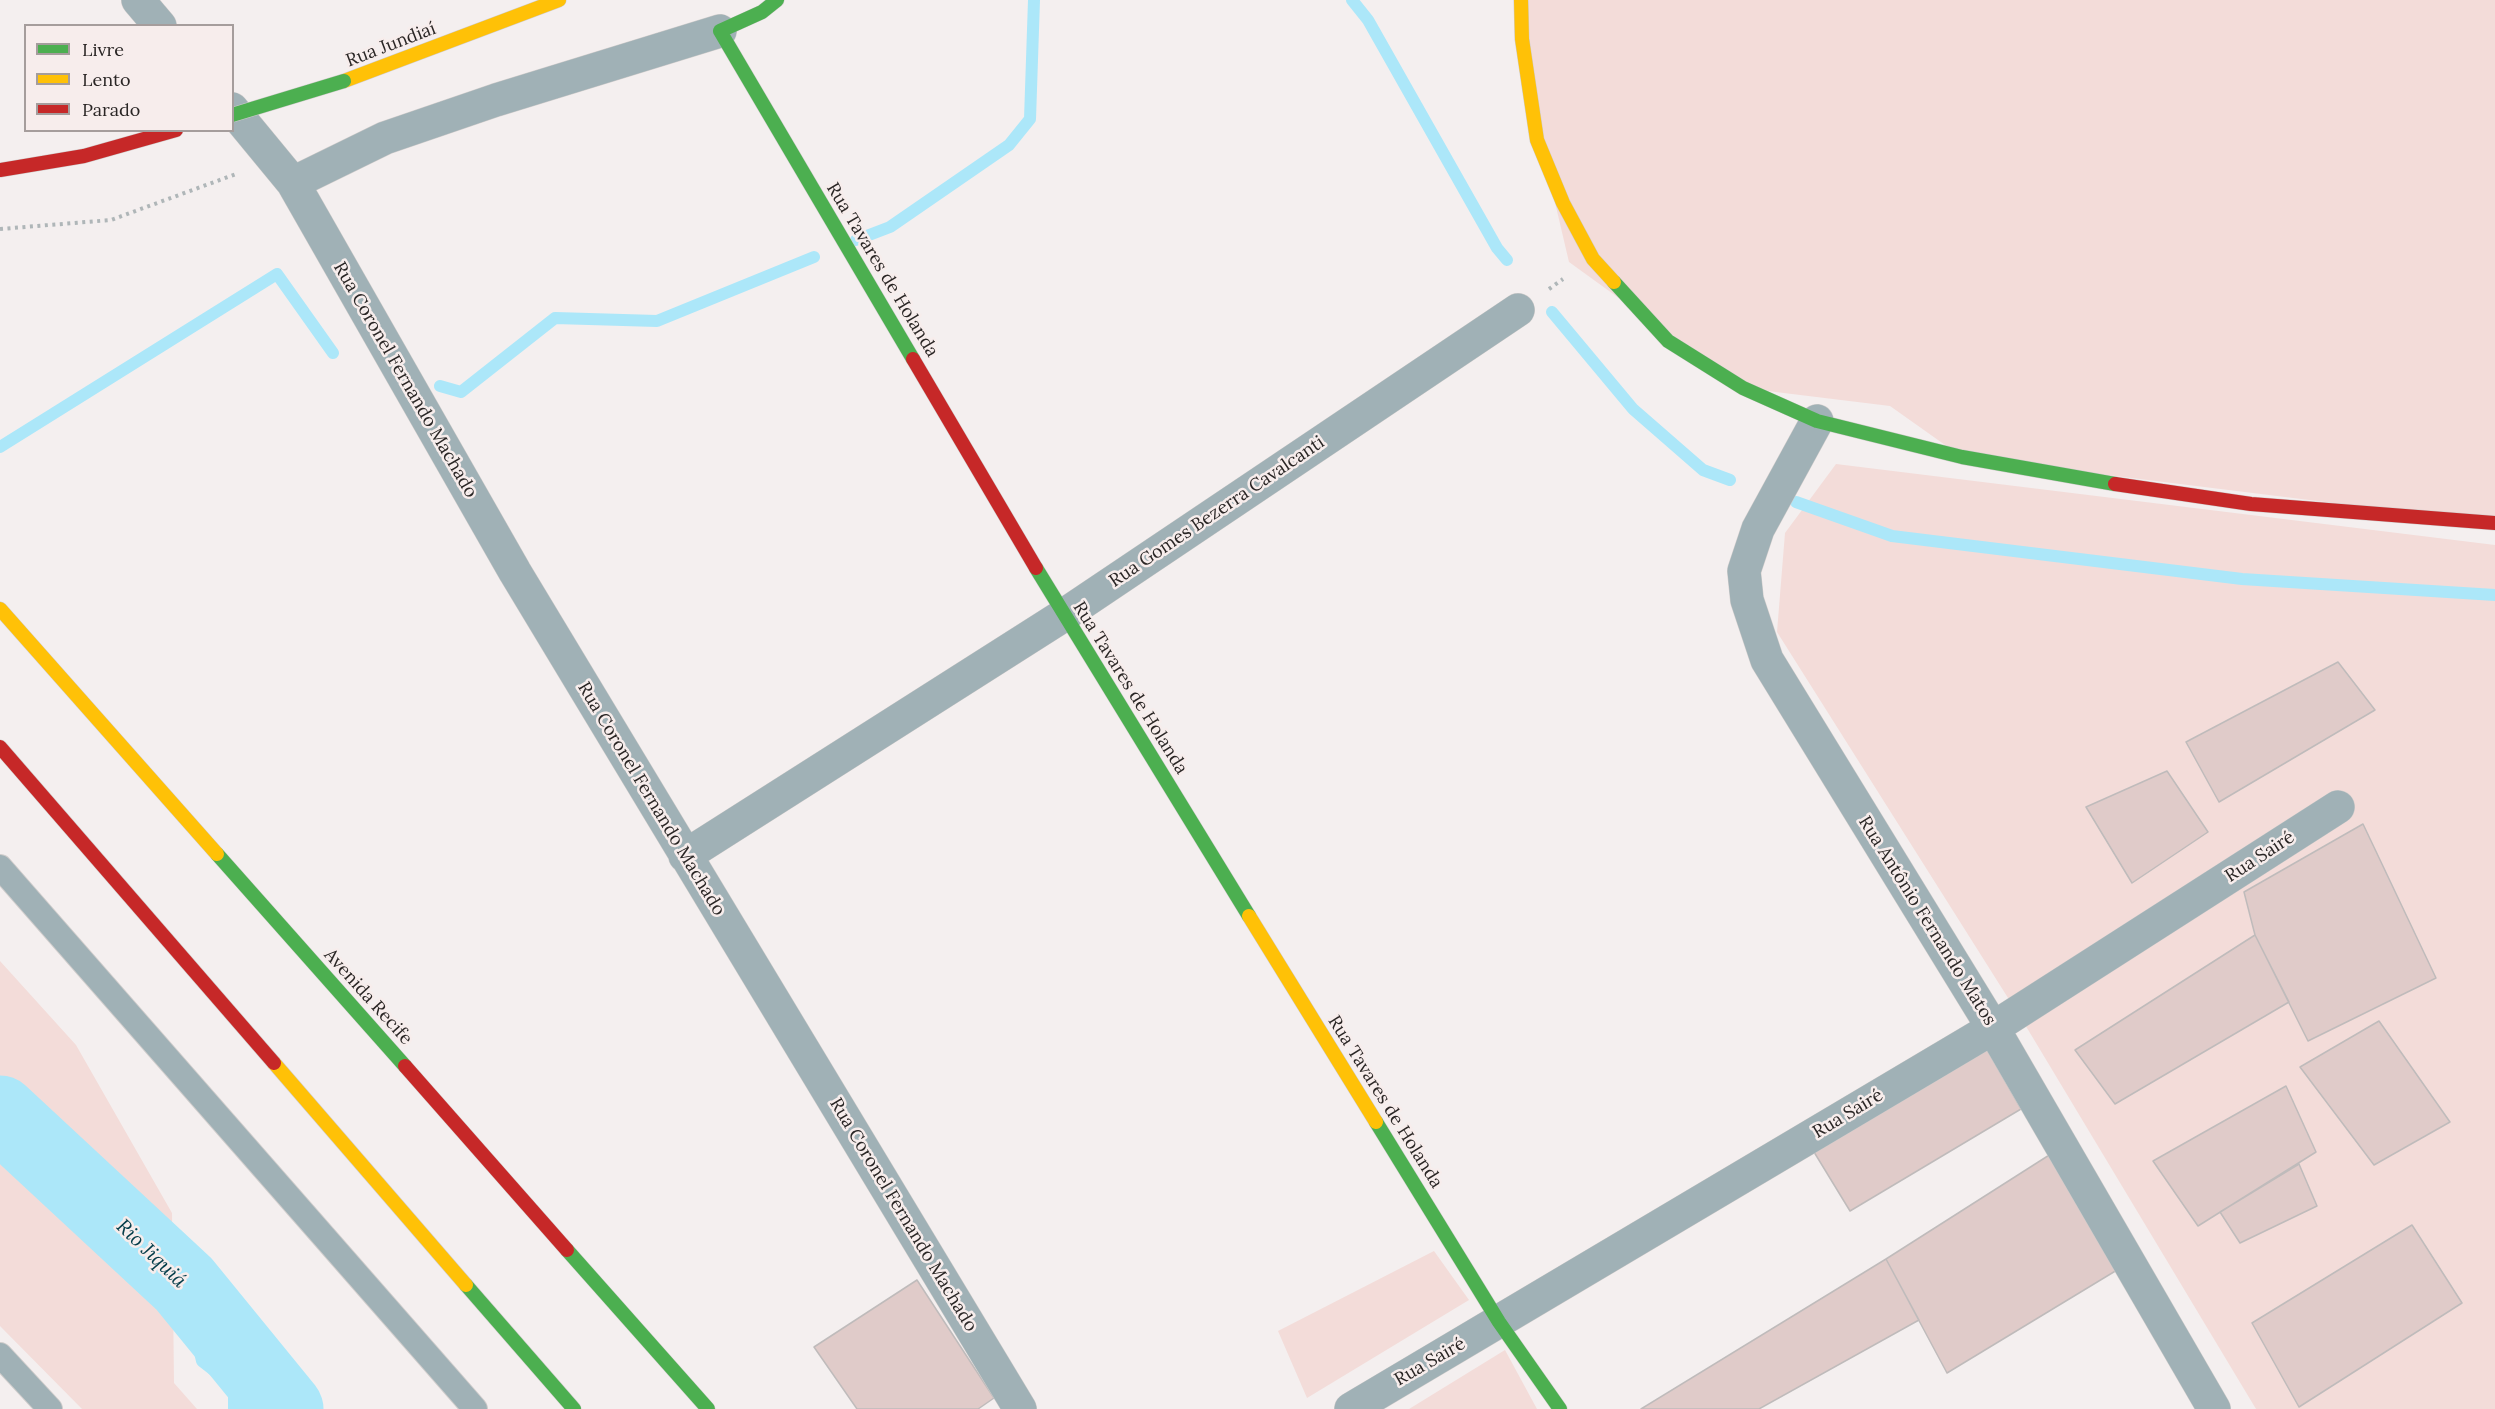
<!DOCTYPE html>
<html>
<head>
<meta charset="utf-8">
<style>
  body { margin:0 }
  #map { position:relative; width:2495px; height:1409px; overflow:hidden; background:#f4efef; font-family:Lora,serif }
  canvas { display:block }
  .legend { position:absolute; left:24px; top:24px; width:210px; height:108px; box-sizing:border-box; background:#f7edec; border:2px solid #a59d9c; margin:0; padding:8px 10px; list-style:none; font-size:18px; color:#2a2625 }
  .legend li { display:flex; align-items:center; gap:12px; height:30px }
  .legend b { width:30px; border:2px solid #a59d9c }
</style>
</head>
<body>
<div id="map">
<canvas width="2495" height="1409"></canvas>
<ul class="legend">
<li><b style="height:8px;background:#4caf50"></b>Livre</li>
<li><b style="height:8px;background:#ffc107"></b>Lento</li>
<li><b style="height:8px;background:#c62828"></b>Parado</li>
</ul>
</div>
<script>
const c = document.querySelector('canvas').getContext('2d');
c.lineJoin = 'round';
function fillPath(path, color) {
  c.fillStyle = color;
  c.fill(path, 'evenodd');
}
function poly(rows) {
  const path = new Path2D();
  for (const r of rows) {
    path.moveTo(r[0], r[1]);
    for (let i = 2; i < r.length; i += 2) path.lineTo(r[i], r[i + 1]);
  }
  return path;
}
function stroke(path, color, width, dash) {
  c.strokeStyle = color;
  c.lineWidth = width;
  c.lineCap = dash ? 'butt' : 'round';
  c.setLineDash(dash || []);
  c.stroke(path);
}
function write(font, color, halo, rows, align = 'center') {
  c.font = font + ' Lora,serif';
  c.lineWidth = 5;
  c.setLineDash([]);
  c.textBaseline = 'middle';
  c.strokeStyle = halo;
  c.fillStyle = color;
  for (const [text, x, y, turn = 0] of rows) {
    c.save();
    c.translate(x, y);
    c.rotate((+turn || 0) * Math.PI / 180);
    c.textAlign = isNaN(turn) ? turn : align;
    if (halo) c.strokeText(text, 0, 0);
    c.fillText(text, 0, 0);
    c.restore();
  }
}
const green = poly([
  [1521,0,2495,0,2495,523,1962,457,1890,406,1743,388,1569,262,1530,96],
  [1836,464,2495,545,2495,1409,2256,1409,2027,1028,1777,632,1785,533],
  [0,961,76,1045,172,1213,174,1383,197,1409,82,1409,0,1326],
  [1434,1251,1469,1300,1307,1398,1278,1331],
  [1505,1350,1537,1409,1409,1409]
]);
const stream = poly([
  [1352,0,1368,20,1497,248,1507,260],
  [856,240,890,227,1009,145,1030,119,1034,0],
  [1552,312,1633,409,1703,470,1730,480],
  [440,386,461,392,555,318,657,321,814,257],
  [0,447,277,274,333,353],
  [1796,502,1892,536,2242,579,2495,595],
  [184,1284,202,1361,234,1386,234,1409]
]);
const river = poly([
  [0,1113,184,1284,286,1409]
]);
const building = poly([
  [2338,662,2375,710,2219,802,2186,742,2338,662],
  [2167,771,2208,832,2132,883,2086,807,2167,771],
  [2363,824,2436,978,2308,1041,2255,935,2244,892,2363,824],
  [2255,935,2289,1002,2115,1104,2075,1050,2255,935],
  [2379,1021,2450,1122,2374,1165,2300,1067,2379,1021],
  [1984,1044,2021,1109,1850,1211,1814,1152,1984,1044],
  [2286,1086,2316,1152,2198,1226,2153,1161,2286,1086],
  [2054,1152,2122,1267,1947,1373,1886,1259,2054,1152],
  [2299,1164,2317,1206,2240,1243,2220,1212,2299,1164],
  [2412,1225,2462,1303,2299,1407,2252,1323,2412,1225],
  [1886,1259,1919,1320,1759,1409,1641,1409,1886,1259],
  [917,1280,994,1398,978,1409,857,1409,814,1347,917,1280]
]);
const path = poly([
  [0,229,111,220,236,174],
  [1549,289,1563,279]
]);
const lane = poly([
  [0,867,475,1409],
  [0,1355,50,1409]
]);
const street = poly([
  [138,0,160,26],
  [232,109,293,183,515,572,1020,1409],
  [293,183,385,138,496,100,720,31],
  [1817,421,1758,529,1744,571,1747,600,1767,660,1993,1028,2214,1409],
  [685,856,1064,615,1518,310],
  [1351,1409,1993,1028,2338,807]
]);
const fast = poly([
  [777,0,762,12,720,31,913,359],
  [1614,282,1668,341,1743,388,1817,421,1962,457,2115,484],
  [1036,568,1249,916],
  [217,854,405,1066],
  [1376,1122,1499,1322,1560,1409],
  [567,1250,708,1409],
  [466,1285,574,1409]
]);
const slow = poly([
  [1521,0,1522,39,1537,140,1563,203,1593,259,1614,282],
  [344,81,559,0],
  [0,609,217,854],
  [1249,916,1376,1122],
  [274,1063,466,1285]
]);
const jam = poly([
  [0,170,84,156,176,130],
  [913,359,1036,568],
  [2115,484,2251,504,2495,523],
  [0,747,274,1063],
  [405,1066,567,1250]
]);
const fastBridge = poly([
  [232,115,344,81]
]);
const streetNames = [
  ["Rua Jundiaí",391,45,-21],
  ["Rua Tavares de Holanda",882,270,59],
  ["Rua Coronel Fernando Machado",405,380,60],
  ["Rua Gomes Bezerra Cavalcanti",1217,512,-34],
  ["Rua Tavares de Holanda",1130,688,58],
  ["Rua Coronel Fernando Machado",651,799,59],
  ["Rua Sairé",2260,857,-33],
  ["Rua Antônio Fernando Matos",1927,921,58],
  ["Avenida Recife",368,997,48],
  ["Rua Tavares de Holanda",1385,1102,58],
  ["Rua Sairé",1848,1114,-31],
  ["Rua Coronel Fernando Machado",903,1215,59],
  ["Rua Sairé",1430,1362,-30]
];
const waterNames = [
  ["Rio Jiquiá",151,1254,44]
];
fillPath(green, '#f3dcd9');
stroke(stream, '#ace7f9', 12);
stroke(river, '#ace7f9', 75);
fillPath(building, '#e0cbc9');
stroke(building, '#bfbbbb', 1.5);
stroke(lane, '#cfcccb', 26);
stroke(street, '#cfcccb', 34);
stroke(fast, '#cfcccb', 15);
stroke(slow, '#cfcccb', 15);
stroke(jam, '#cfcccb', 15);
stroke(path, '#afb6b8', 4, [3, 4.5]);
stroke(lane, '#a0b1b6', 24);
stroke(street, '#a0b1b6', 33);
stroke(fast, '#4caf50', 14);
stroke(slow, '#ffc107', 14);
stroke(jam, '#c62828', 14);
stroke(fastBridge, '#cfcccb', 15, []);
stroke(fastBridge, '#4caf50', 14);
write('18px', '#2a2625', '#f7edec', streetNames);
write('italic 20px', '#033c49', '#f7edec', waterNames);
</script>
</body>
</html>
